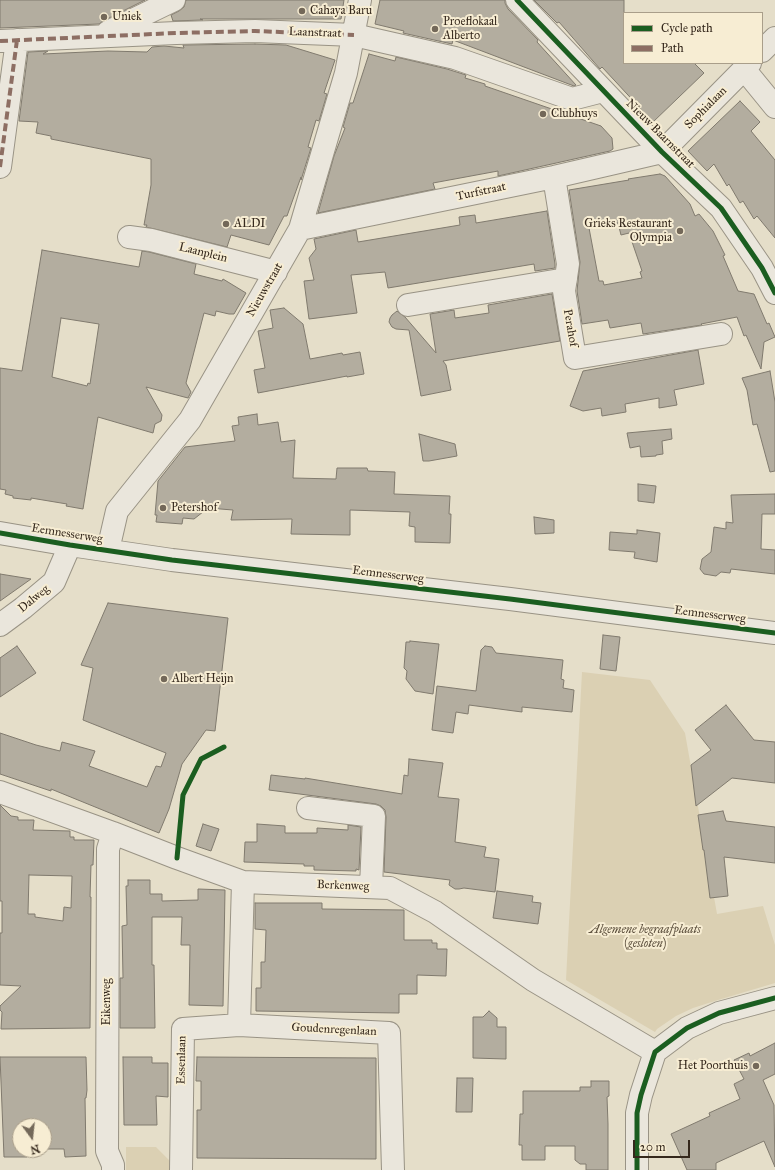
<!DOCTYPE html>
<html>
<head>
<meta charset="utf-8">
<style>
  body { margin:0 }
  #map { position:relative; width:775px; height:1170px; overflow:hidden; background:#e5dec9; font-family:"IM FELL Great Primer",serif }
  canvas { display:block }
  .legend { position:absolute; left:623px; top:12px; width:140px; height:52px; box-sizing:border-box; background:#f7edd3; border:1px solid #a99e8a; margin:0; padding:5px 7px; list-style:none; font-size:12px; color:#35281c }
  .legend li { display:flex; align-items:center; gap:8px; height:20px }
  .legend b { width:20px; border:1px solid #a99e8a }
  .north { position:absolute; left:12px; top:1118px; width:40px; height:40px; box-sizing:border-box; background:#f7edd3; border:1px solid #a99e8a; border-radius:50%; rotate:165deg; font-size:11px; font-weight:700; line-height:16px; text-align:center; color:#35281c }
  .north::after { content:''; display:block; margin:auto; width:14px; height:18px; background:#736859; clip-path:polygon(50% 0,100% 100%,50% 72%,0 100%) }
  .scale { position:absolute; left:633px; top:1140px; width:57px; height:18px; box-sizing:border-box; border:2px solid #35281c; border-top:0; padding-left:5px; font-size:12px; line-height:14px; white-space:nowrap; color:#35281c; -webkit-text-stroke:3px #f7edd3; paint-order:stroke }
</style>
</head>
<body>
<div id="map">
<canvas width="775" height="1170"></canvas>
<ul class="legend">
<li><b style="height:5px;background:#1b5e20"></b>Cycle path</li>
<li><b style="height:5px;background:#8d6e63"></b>Path</li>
</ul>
<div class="north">N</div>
<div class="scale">20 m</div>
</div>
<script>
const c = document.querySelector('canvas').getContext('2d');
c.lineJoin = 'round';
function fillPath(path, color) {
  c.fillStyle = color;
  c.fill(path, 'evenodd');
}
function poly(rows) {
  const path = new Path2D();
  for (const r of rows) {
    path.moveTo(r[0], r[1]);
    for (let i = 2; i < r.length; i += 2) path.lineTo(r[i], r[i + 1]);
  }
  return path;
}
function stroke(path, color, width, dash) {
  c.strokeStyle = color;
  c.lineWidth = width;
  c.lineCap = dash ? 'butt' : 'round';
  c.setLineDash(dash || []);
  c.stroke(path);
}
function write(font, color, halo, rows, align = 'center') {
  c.font = font + ' "IM FELL Great Primer",serif';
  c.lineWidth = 4;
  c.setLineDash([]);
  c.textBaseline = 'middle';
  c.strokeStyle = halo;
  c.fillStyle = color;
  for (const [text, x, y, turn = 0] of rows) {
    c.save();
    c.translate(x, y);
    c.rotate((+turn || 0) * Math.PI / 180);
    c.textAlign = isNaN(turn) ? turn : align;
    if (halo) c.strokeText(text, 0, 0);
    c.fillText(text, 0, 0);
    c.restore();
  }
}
const green = poly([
  [582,672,650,680,685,733,717,914,763,906,775,945,775,983,718,1000,693,1008,676,1016,657,1029,655,1032,566,980],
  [126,1147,156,1147,170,1161,170,1170,126,1170]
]);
const building = poly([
  [0,0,145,0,103,21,99,24,0,28,0,0],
  [186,0,344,0,341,19,200,19,203,20,173,21,171,15,179,11,184,7,186,0],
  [380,0,505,0,505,3,508,9,538,40,537,42,576,85,574,86,453,40,452,44,403,33,404,31,375,24,380,0],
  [534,0,624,0,624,63,694,63,704,73,653,122,602,67,600,69,559,22,557,23,534,0],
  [255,44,286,45,335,60,324,93,327,94,319,121,316,120,308,147,311,148,301,180,301,177,287,216,284,216,269,245,231,235,227,247,146,227,147,225,144,225,151,185,151,159,51,139,51,136,36,133,38,122,19,121,28,52,48,51,43,54,108,51,147,52,152,47,164,46,184,48,183,45,255,44],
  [369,54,395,61,396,57,447,69,466,75,465,78,485,84,485,86,601,126,612,138,613,149,610,151,498,176,498,171,433,183,435,189,318,213,334,156,345,128,343,127,350,103,353,103,369,54],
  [740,101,760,122,751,131,775,160,775,238,757,216,754,219,743,201,740,203,729,184,727,186,714,164,707,171,688,151,740,101],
  [660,174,665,176,690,204,695,216,699,214,713,231,725,255,723,256,738,291,754,294,767,324,769,323,775,337,764,342,761,369,746,335,744,336,737,317,701,324,702,325,643,334,641,323,610,328,608,320,582,324,577,291,580,262,569,190,629,180,628,179,660,174],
  [618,223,621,235,629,233,642,271,640,272,642,278,604,285,603,281,599,281,589,228,618,223],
  [547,211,555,264,555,268,535,271,534,264,388,288,385,272,351,275,357,313,309,319,304,281,314,280,309,258,316,249,314,239,356,230,358,242,460,225,459,217,475,215,476,223,547,211],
  [42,250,139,267,142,251,149,252,196,264,194,274,222,281,223,279,246,293,234,314,229,314,216,311,215,316,204,313,186,383,191,392,188,398,146,387,162,415,161,421,155,424,153,433,98,417,83,509,66,506,67,504,31,498,31,500,13,498,13,496,5,494,6,490,0,489,0,368,22,371,42,250],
  [61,318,99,324,90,384,88,383,87,386,52,377,61,318],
  [552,294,560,341,443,361,446,365,451,390,421,396,409,330,396,329,392,327,389,322,390,318,392,315,397,311,405,317,436,353,430,314,454,310,455,318,489,313,488,305,552,294],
  [284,308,303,324,310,359,342,353,343,355,360,352,364,374,347,377,347,376,258,393,254,370,265,368,258,331,273,328,270,310,284,308],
  [698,350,704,384,674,390,677,405,659,408,659,398,625,404,626,412,602,416,601,408,583,411,570,406,583,371,698,350],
  [770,371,775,402,775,471,770,472,757,424,753,425,747,390,742,378,770,371],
  [257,414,258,425,278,422,281,442,295,440,293,478,336,479,337,468,367,468,368,471,395,472,394,494,450,496,449,514,451,514,450,543,415,542,415,527,409,526,410,512,350,510,350,535,291,534,292,519,231,520,233,510,208,508,194,519,183,518,182,524,156,522,157,515,155,515,158,481,185,447,235,441,232,426,239,425,238,417,257,414],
  [671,429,672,439,662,441,663,454,656,455,656,456,641,457,640,446,630,448,627,433,671,429],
  [419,434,455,444,457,456,429,461,423,461,419,434],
  [638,484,656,486,654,503,638,501,638,484],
  [775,494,775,514,762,514,761,549,775,550,775,574,731,569,730,573,721,572,716,576,704,574,700,569,702,559,711,552,714,527,726,529,726,522,733,523,731,495,775,494],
  [534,517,554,520,554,533,535,534,534,517],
  [637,530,660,533,657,562,634,558,635,552,609,550,610,532,637,534,637,530],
  [0,574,31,579,0,601,0,574],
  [108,603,228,618,215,731,206,730,182,764,169,809,159,833,51,789,51,791,0,774,0,733,36,745,60,751,62,742,95,751,89,766,147,787,156,766,161,767,166,753,83,720,93,668,81,665,108,603],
  [603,635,620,637,616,671,600,669,603,635],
  [410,641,439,644,433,694,415,691,406,679,407,671,404,668,406,642,410,642,410,641],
  [17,646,36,673,0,697,0,658,17,646],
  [485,646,492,647,496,653,563,660,561,679,564,680,563,688,574,690,572,712,522,707,522,712,469,705,468,714,456,712,453,733,432,730,437,686,476,691,481,650,485,646],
  [726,705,754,740,775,742,775,783,732,778,696,806,691,765,711,750,695,730,726,705],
  [409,759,443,763,438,797,459,799,455,842,486,847,484,857,499,859,495,892,464,888,459,889,455,889,449,885,450,880,384,872,386,817,385,810,381,806,376,804,269,790,271,775,305,779,305,778,402,794,404,775,408,776,409,759],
  [0,805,11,816,18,817,18,820,34,820,33,830,70,831,70,837,74,837,74,840,94,840,93,865,91,865,90,897,91,897,90,1028,1,1029,2,1012,0,1010,0,1006,21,986,0,985,0,933,2,933,2,901,0,901,0,805],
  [29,875,72,876,71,908,64,907,63,921,35,917,35,914,28,914,29,875],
  [723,811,726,821,775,827,775,863,724,857,728,896,710,898,704,850,703,850,698,815,723,811],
  [203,824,219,829,211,851,196,846,203,824],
  [257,824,285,826,285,833,317,833,317,828,348,830,348,825,361,827,359,870,356,869,356,871,314,870,314,866,304,866,304,864,244,862,245,842,257,842,257,824],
  [128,880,150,880,150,894,162,894,162,901,198,900,198,889,225,890,223,1006,189,1005,190,945,181,945,182,917,152,917,152,965,154,965,155,1028,120,1028,120,978,123,978,122,926,127,925,126,886,128,886,128,880],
  [497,891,533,896,532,902,541,903,538,924,493,918,497,891],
  [255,903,322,903,322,909,404,910,404,940,432,940,432,943,437,943,437,949,447,949,446,976,417,975,417,994,399,994,399,1013,256,1011,256,988,261,988,261,962,265,962,266,930,255,929,255,903],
  [489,1011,497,1018,497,1027,506,1027,506,1059,473,1058,473,1017,483,1017,489,1011],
  [775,1043,775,1074,763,1080,774,1105,775,1167,764,1141,716,1163,716,1170,687,1170,671,1134,710,1116,709,1113,740,1099,734,1084,744,1079,734,1060,749,1053,750,1056,775,1043],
  [0,1057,86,1057,87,1090,86,1098,85,1098,86,1156,65,1157,64,1149,44,1149,44,1126,20,1126,20,1150,27,1150,27,1157,4,1157,0,1057],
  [123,1057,152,1057,152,1063,168,1063,168,1097,156,1096,157,1125,124,1125,123,1057],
  [197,1057,376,1058,376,1159,197,1158,197,1110,201,1110,201,1081,196,1081,197,1057],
  [457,1078,473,1078,472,1112,456,1112,457,1078],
  [591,1081,609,1081,609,1096,607,1097,608,1124,608,1170,586,1170,586,1164,580,1164,575,1160,575,1146,545,1146,545,1160,522,1160,522,1145,519,1145,520,1114,523,1114,523,1091,580,1091,580,1087,591,1087,591,1081]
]);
const minor = poly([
  [517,0,662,152,721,208,762,268,775,293],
  [108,32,174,0],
  [0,41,176,33,255,31,354,35,455,58,572,99,603,91],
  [762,51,775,38],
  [744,69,775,107],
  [0,167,17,40],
  [554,177,568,264,564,291,575,358,721,334],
  [300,229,554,177,662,152,750,63],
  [129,237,151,240,276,272],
  [408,305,566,279],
  [0,533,70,545,172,560,510,599,775,633],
  [108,550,117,511,190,420,300,229,346,73,360,0],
  [0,625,23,608,54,582,70,545],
  [0,792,113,833,177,858,243,882,390,888,435,912,533,980,655,1052],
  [308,808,374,816,371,887],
  [239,1025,389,1033,393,1170],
  [113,1170,113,1165,107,1151,108,849,113,833],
  [181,1170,183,1029,239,1025,243,882],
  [637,1170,637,1113,641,1095,655,1052,687,1028,719,1013,775,998]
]);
const quiet = poly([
  [0,41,176,33,255,31,354,35],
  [0,167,17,40]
]);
const cycleway = poly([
  [517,0,662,152,721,208,762,268,775,293],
  [0,533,70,545,172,560,510,599,775,633],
  [177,858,183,795,201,759,224,747],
  [637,1170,637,1113,641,1095,655,1052,687,1028,719,1013,775,998]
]);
const markers = [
  [302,11,4,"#736859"],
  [104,17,4,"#736859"],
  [435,29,4,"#736859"],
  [543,114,4,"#736859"],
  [226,224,4,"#736859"],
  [680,231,4,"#736859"],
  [163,508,4,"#736859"],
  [164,679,4,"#736859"],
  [756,1066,4,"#736859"]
];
const poiNames = [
  ["Cahaya Baru",310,11],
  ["Uniek",112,17],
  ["Proeflokaal",443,22],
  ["Alberto",443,36],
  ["Clubhuys",551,114],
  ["ALDI",234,224],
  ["Grieks Restaurant",672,224,"right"],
  ["Olympia",672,238,"right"],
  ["Petershof",171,508],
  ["Albert Heijn",172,679],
  ["Het Poorthuis",748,1066,"right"]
];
const streetNames = [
  ["Laanstraat",315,33,2],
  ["Sophialaan",706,108,-45],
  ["Nieuw Baarnstraat",660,134,45],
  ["Turfstraat",481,192,-12],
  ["Laanplein",203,253,14],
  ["Nieuwstraat",265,290,-60],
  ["Perahof",570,328,80],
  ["Eemnesserweg",67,534,9],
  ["Eemnesserweg",388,575,7],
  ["Dalweg",34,599,-39],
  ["Eemnesserweg",710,615,7],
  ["Berkenweg",343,886,2],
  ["Eikenweg",107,1002,-90],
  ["Goudenregenlaan",334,1030,3],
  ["Essenlaan",182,1060,-89]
];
const parkNames = [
  ["Algemene begraafplaats",645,930],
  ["(gesloten)",645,944]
];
fillPath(green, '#dbd0b3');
fillPath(building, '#b3ad9f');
stroke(building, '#807a6e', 1);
stroke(minor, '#999385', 24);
stroke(minor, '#eae6dc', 22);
stroke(quiet, '#8d6e63', 4, [8, 4]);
stroke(cycleway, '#1b5e20', 5);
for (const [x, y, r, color] of markers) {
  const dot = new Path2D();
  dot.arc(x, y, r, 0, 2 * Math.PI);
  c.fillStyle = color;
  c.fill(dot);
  stroke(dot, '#f7edd3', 1.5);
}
write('12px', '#35281c', '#f7edd3', poiNames, 'left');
write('12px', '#35281c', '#f7edd3', streetNames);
write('italic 12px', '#5c4f3d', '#f7edd3', parkNames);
</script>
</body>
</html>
